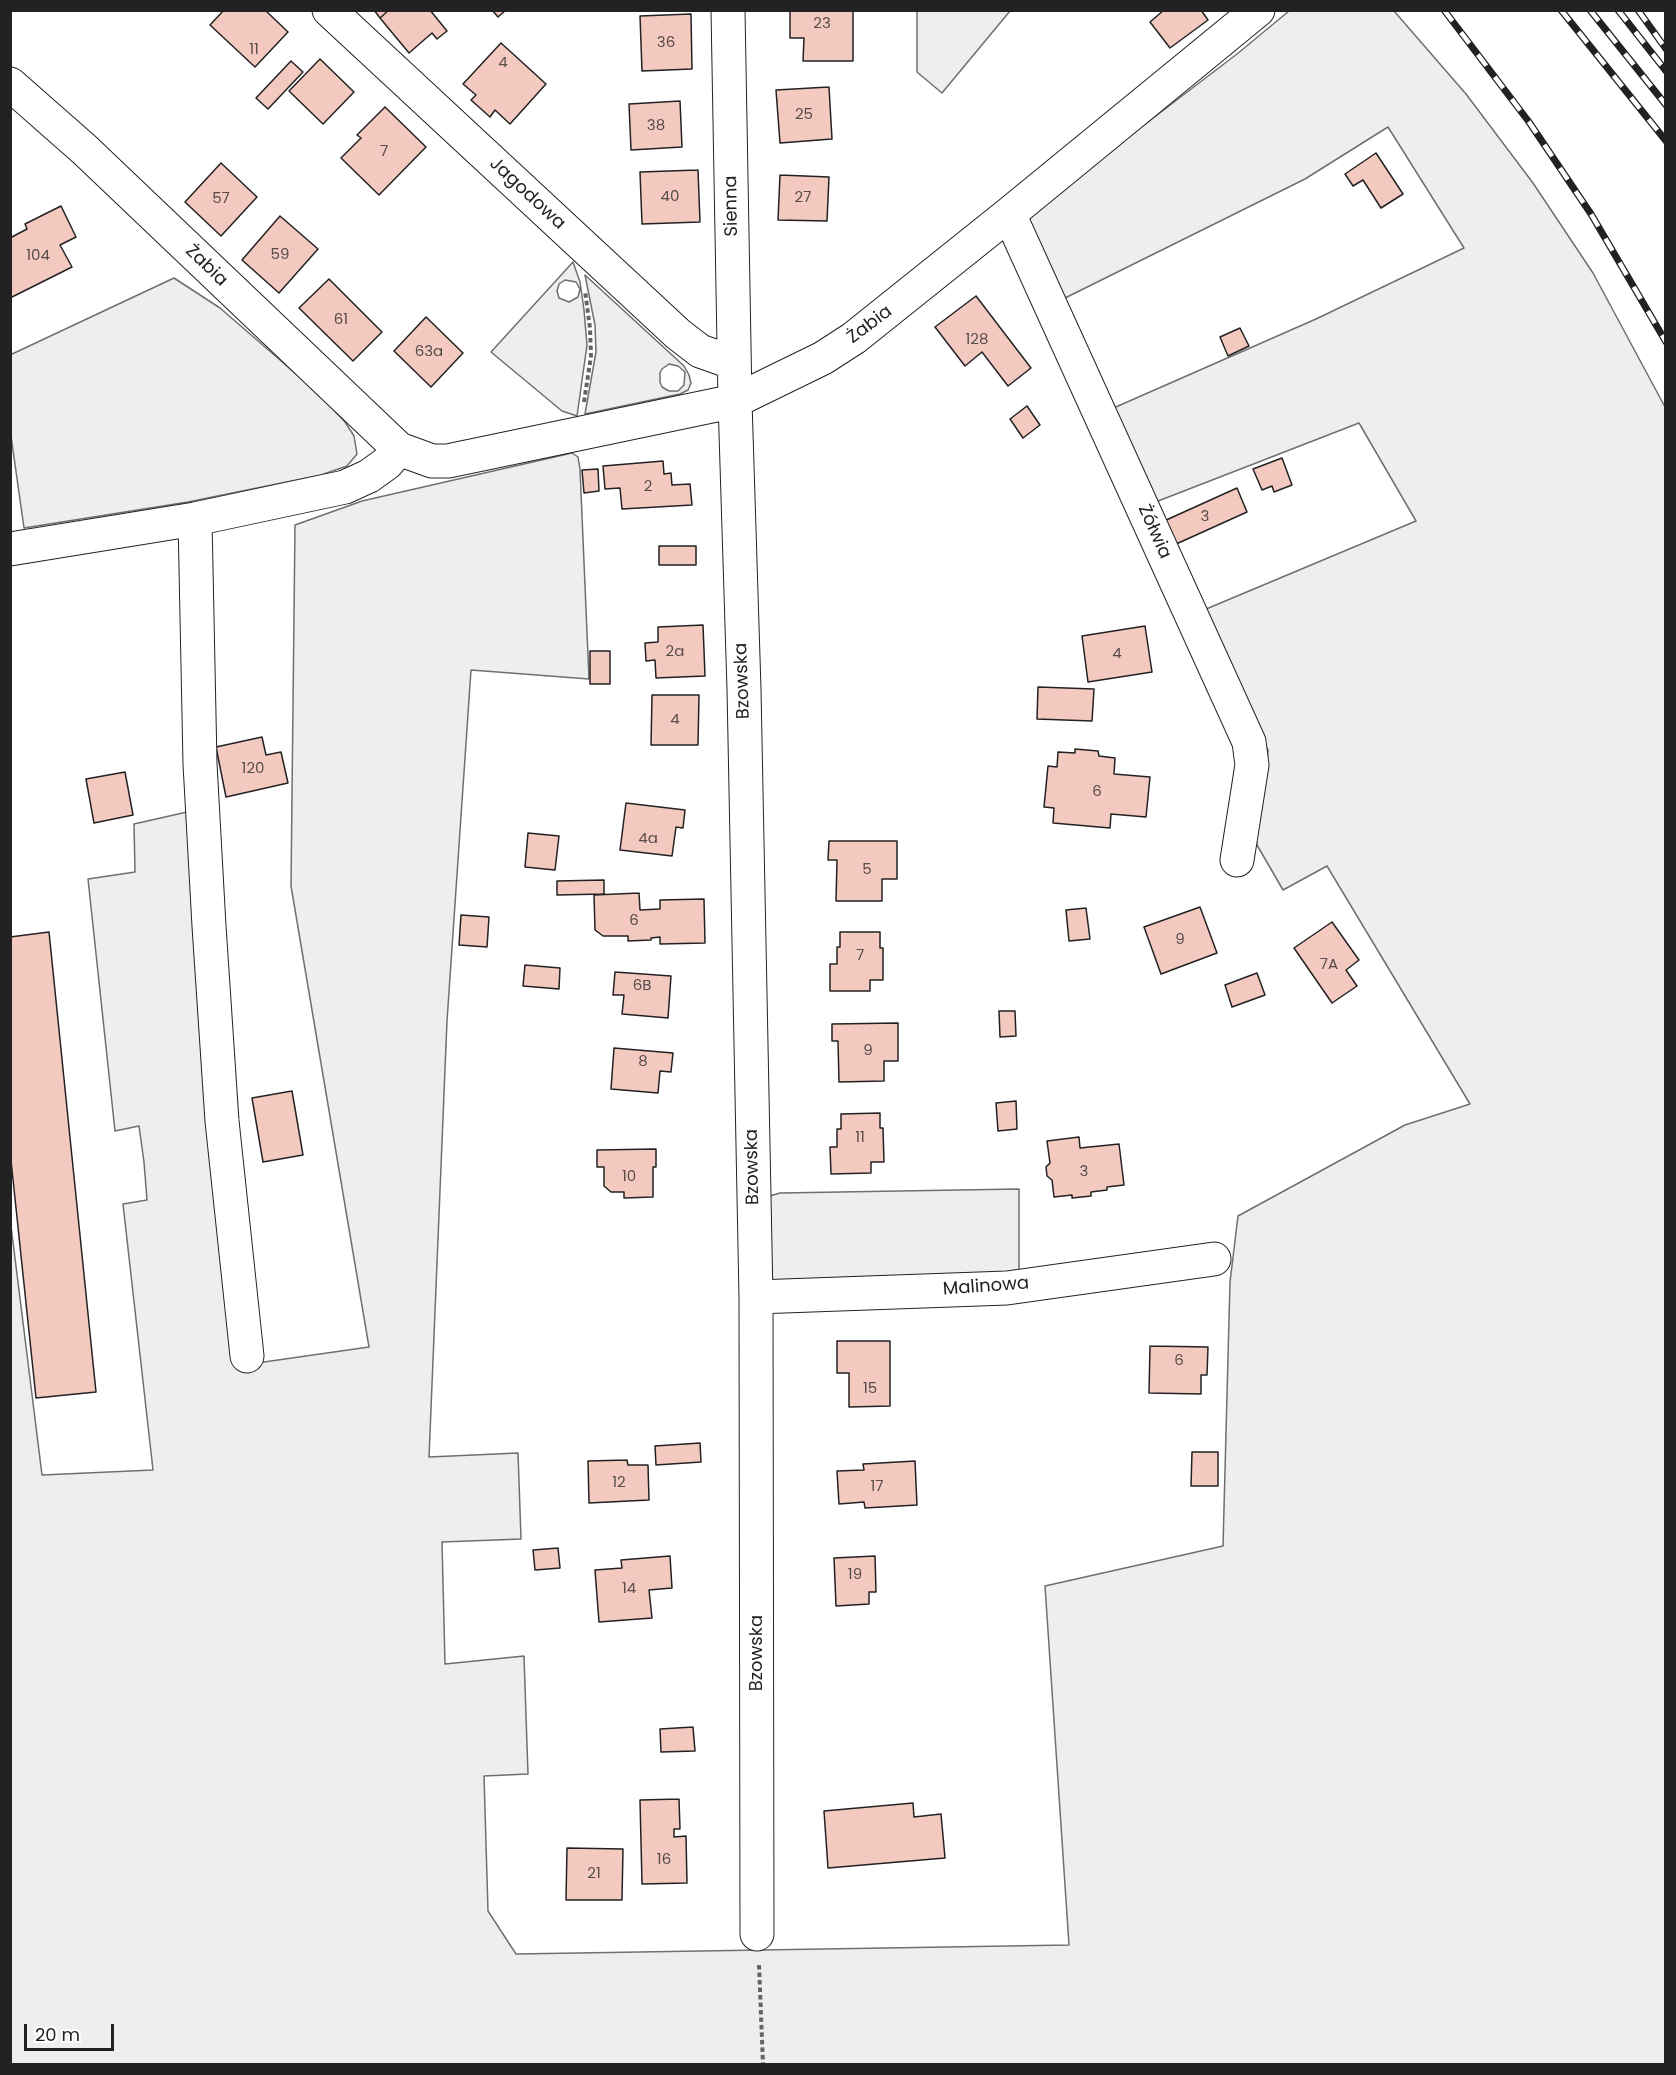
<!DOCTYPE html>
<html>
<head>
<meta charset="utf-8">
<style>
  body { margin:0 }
  #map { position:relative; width:1676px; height:2075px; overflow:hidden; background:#fff; font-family:Poppins,sans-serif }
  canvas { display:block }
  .frame { position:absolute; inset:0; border:12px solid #222; pointer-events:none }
  .scale { position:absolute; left:24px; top:2024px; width:90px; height:27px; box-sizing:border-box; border:3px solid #222; border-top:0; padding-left:8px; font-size:18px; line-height:21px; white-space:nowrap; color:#222; -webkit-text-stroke:4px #fff; paint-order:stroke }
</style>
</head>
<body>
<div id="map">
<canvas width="1676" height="2075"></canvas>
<div class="frame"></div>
<div class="scale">20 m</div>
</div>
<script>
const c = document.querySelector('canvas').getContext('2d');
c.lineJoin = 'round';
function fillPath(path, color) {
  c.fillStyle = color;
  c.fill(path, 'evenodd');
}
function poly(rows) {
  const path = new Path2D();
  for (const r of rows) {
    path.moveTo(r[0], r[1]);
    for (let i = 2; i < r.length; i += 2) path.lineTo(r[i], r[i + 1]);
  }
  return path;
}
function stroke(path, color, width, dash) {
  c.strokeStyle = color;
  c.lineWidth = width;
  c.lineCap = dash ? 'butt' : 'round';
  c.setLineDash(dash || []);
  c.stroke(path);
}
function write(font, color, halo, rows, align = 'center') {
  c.font = font + ' Poppins,sans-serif';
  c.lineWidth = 4.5;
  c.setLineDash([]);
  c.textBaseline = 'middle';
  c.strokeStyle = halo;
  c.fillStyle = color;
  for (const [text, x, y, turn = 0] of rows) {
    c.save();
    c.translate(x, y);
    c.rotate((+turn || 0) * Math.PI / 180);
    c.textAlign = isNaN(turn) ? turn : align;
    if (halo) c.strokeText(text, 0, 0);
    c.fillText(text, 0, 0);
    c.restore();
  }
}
const green = poly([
  [917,11,917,10,1010,11,942,93,917,72,917,11],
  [1289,11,1394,11,1466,94,1533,183,1593,273,1665,407,1665,2064,11,2064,10,1218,42,1475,153,1470,123,1204,147,1200,144,1162,139,1126,115,1131,88,879,135,872,134,824,187,812,236,1366,369,1347,291,886,295,525,362,501,572,453,578,457,580,469,589,679,471,670,447,1021,429,1457,518,1453,521,1539,442,1542,445,1664,524,1656,528,1774,484,1776,488,1911,516,1954,1069,1945,1045,1586,1223,1546,1230,1282,1238,1216,1405,1125,1470,1104,1327,866,1283,890,1257,845,1255,831,1265,786,1268,750,1199,612,1416,521,1359,423,1153,503,1109,410,1316,319,1464,248,1388,127,1305,179,1057,302,1023,224,1030,212,1237,54,1289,11],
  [573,262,580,282,584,310,587,345,577,416,562,411,491,352,573,262],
  [565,280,576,282,580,289,578,297,569,302,559,298,557,291,559,284,565,280],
  [585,275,684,366,689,375,691,383,688,390,680,394,585,414,596,352,595,325,585,275],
  [669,364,678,366,685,372,684,385,678,391,669,391,662,387,660,382,660,373,662,369,669,364],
  [174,278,220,308,317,392,345,422,354,436,357,454,347,466,321,475,188,502,24,528,11,436,10,355,174,278],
  [1019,1189,1019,1278,773,1280,765,1265,763,1198,780,1193,1019,1189]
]);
const building = poly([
  [224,10,265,10,288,32,255,67,210,25,224,10],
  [374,10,389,10,380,18,374,10],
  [389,10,430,10,447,31,437,39,432,33,409,53,380,18,389,10],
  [492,10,506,10,498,17,492,10],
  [790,10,853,10,853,61,803,61,804,38,790,38,790,10],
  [1164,10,1201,10,1208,20,1170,48,1150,22,1164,10],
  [691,14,692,69,642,71,640,16,691,14],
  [501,43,546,84,510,124,495,110,490,117,471,100,476,95,463,84,501,43],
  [320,59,354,92,323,124,289,91,320,59],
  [291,61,303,72,268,109,256,98,291,61],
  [829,87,832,139,780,143,776,90,829,87],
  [680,101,682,147,631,150,629,104,680,101],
  [385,107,426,147,379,195,341,158,361,138,357,135,385,107],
  [1376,153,1403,194,1381,208,1363,180,1353,186,1345,174,1376,153],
  [221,163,257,197,221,236,185,202,221,163],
  [698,170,700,222,642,224,640,172,698,170],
  [780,175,829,177,827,221,778,220,780,175],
  [61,206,76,237,60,245,72,267,10,298,10,238,27,229,25,224,61,206],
  [280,216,318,249,279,293,242,260,280,216],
  [329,279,382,332,353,361,299,308,329,279],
  [976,296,1031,368,1008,386,982,352,965,366,935,327,976,296],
  [426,317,463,353,431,387,394,351,426,317],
  [1240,328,1249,346,1228,356,1220,337,1240,328],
  [1027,406,1040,425,1023,438,1010,419,1027,406],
  [1282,458,1292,485,1274,492,1272,486,1262,490,1253,469,1282,458],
  [663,461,664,474,671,473,672,485,690,484,692,505,622,509,620,488,605,489,603,466,663,461],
  [598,469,599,491,584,493,582,470,598,469],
  [1237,488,1247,512,1174,545,1164,521,1237,488],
  [659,546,696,546,696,565,659,565,659,546],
  [703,625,705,676,656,678,655,660,646,661,645,643,658,642,658,627,703,625],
  [1145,626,1152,672,1088,682,1082,636,1145,626],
  [590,651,610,651,610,684,590,684,590,651],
  [1038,687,1094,689,1092,721,1037,719,1038,687],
  [652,695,699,695,698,745,651,745,652,695],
  [262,737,266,755,281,752,288,783,226,797,216,747,262,737],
  [1075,749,1098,751,1099,756,1115,758,1114,774,1150,777,1146,817,1111,814,1110,828,1053,823,1054,808,1044,807,1048,766,1057,767,1058,752,1075,753,1075,749],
  [125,772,133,815,94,823,86,779,125,772],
  [626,803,685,810,683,828,676,827,672,856,620,850,626,803],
  [528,833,559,836,555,870,525,867,528,833],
  [829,841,897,841,897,879,882,879,882,901,836,901,837,860,828,860,829,841],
  [604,880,604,894,557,895,557,881,604,880],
  [639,893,640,910,660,909,660,900,704,899,705,943,660,944,660,937,651,938,651,940,628,941,628,936,603,936,595,930,594,895,639,893],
  [1200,907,1217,953,1161,974,1144,927,1200,907],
  [1086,908,1090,939,1069,941,1066,910,1086,908],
  [461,915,489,917,487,947,459,945,461,915],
  [1332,922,1359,960,1346,970,1357,986,1332,1003,1294,948,1332,922],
  [49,932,96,1392,36,1398,10,1151,10,937,49,932],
  [840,932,880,932,880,948,883,948,883,980,870,980,870,991,830,991,830,964,837,964,837,947,840,947,840,932],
  [525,965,560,968,559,989,523,986,525,965],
  [615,972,671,976,668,1018,622,1014,624,995,613,995,615,972],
  [1257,973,1265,995,1232,1007,1225,985,1257,973],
  [999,1011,1015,1011,1016,1036,1000,1037,999,1011],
  [898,1023,898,1061,884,1061,884,1081,839,1082,838,1041,832,1041,832,1024,898,1023],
  [614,1048,673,1053,671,1072,660,1071,658,1093,611,1089,614,1048],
  [292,1091,303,1155,263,1162,252,1098,292,1091],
  [1016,1101,1017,1129,998,1131,996,1103,1016,1101],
  [880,1113,880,1128,883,1128,884,1162,871,1162,871,1173,831,1174,830,1147,837,1147,837,1129,841,1129,841,1114,880,1113],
  [1079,1137,1080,1148,1119,1144,1124,1185,1107,1187,1107,1190,1091,1192,1091,1196,1072,1198,1072,1195,1054,1197,1052,1180,1047,1176,1046,1167,1050,1163,1047,1141,1079,1137],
  [656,1149,656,1167,653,1167,653,1197,624,1198,624,1192,611,1192,604,1186,604,1167,597,1167,597,1150,656,1149],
  [837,1341,890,1341,890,1406,849,1407,849,1373,837,1373,837,1341],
  [1150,1346,1208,1347,1207,1375,1201,1375,1201,1394,1149,1393,1150,1346],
  [700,1443,701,1462,656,1465,655,1446,700,1443],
  [1192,1452,1218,1452,1218,1486,1191,1486,1192,1452],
  [627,1460,628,1465,648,1465,649,1500,589,1503,588,1461,627,1460],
  [915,1461,917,1505,865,1508,864,1502,839,1504,837,1471,864,1470,863,1464,915,1461],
  [558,1548,560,1568,535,1570,533,1550,558,1548],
  [670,1556,672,1588,649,1590,652,1618,599,1622,595,1570,622,1568,621,1560,670,1556],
  [875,1556,876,1592,869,1592,869,1604,836,1606,834,1558,875,1556],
  [693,1727,695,1751,661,1752,660,1729,693,1727],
  [679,1799,680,1829,674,1829,674,1837,686,1836,687,1883,642,1884,640,1800,679,1799],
  [913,1803,914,1817,941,1814,945,1858,828,1868,824,1811,913,1803],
  [567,1848,623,1849,622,1900,566,1900,567,1848]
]);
const path = poly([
  [584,402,591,356,590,328,585,291],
  [759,1965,763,2064]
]);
const minor = poly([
  [329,10,678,334,700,351,734,363],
  [728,10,735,401,744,689,756,1297,757,1934],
  [10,84,85,150,399,449,432,461,448,461,735,401,823,358,854,338,1009,214,1258,10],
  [1009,214,1249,742,1252,765,1237,860],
  [195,519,200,764,209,926,222,1121,247,1356],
  [10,549,195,519,345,487,369,476,387,463,399,449],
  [756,1297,1007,1288,1214,1259]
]);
const rail = poly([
  [1444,10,1529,122,1591,214,1666,342],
  [1561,10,1666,141],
  [1590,10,1666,105],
  [1618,10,1666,71],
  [1638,10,1666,49]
]);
const numberNames = [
  ["23",822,24],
  ["36",666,43],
  ["11",254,50],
  ["4",503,63],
  ["25",804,115],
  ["38",656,126],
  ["7",384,152],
  ["40",670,197],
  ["27",803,198],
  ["57",221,199],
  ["59",280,255],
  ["104",38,256],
  ["61",341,320],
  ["128",977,340],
  ["63a",429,352],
  ["2",648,487],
  ["3",1205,517],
  ["2a",675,652],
  ["4",1117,654],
  ["4",675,720],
  ["120",253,769],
  ["6",1097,792],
  ["4a",648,839],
  ["5",867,870],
  ["6",634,921],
  ["9",1180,940],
  ["7",860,956],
  ["7A",1329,965],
  ["6B",642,986],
  ["9",868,1051],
  ["8",643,1062],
  ["11",860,1138],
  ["3",1084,1172],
  ["10",629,1177],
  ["6",1179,1361],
  ["15",870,1389],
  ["12",619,1483],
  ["17",877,1487],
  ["19",855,1575],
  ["14",629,1589],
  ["16",664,1860],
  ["21",594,1874]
];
const streetNames = [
  ["Jagodowa",527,194,43],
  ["Sienna",732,206,-91],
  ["Żabia",206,266,44],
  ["Żabia",870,325,-37],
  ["Żółwia",1154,532,66],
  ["Bzowska",743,681,-92],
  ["Bzowska",753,1167,-91],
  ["Malinowa",986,1287,-4],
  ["Bzowska",757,1653,-90]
];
fillPath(green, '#eee');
stroke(green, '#6f6f6f', 1.5);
fillPath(building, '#f3c9c0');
stroke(building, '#222', 1.5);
stroke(minor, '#222', 35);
stroke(path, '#646464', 4, [4.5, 3]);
stroke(minor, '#fff', 33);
stroke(rail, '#222', 7);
stroke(rail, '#fff', 4.5, [14]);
write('15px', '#564c4a', null, numberNames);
write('18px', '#222', '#fff', streetNames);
</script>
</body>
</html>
